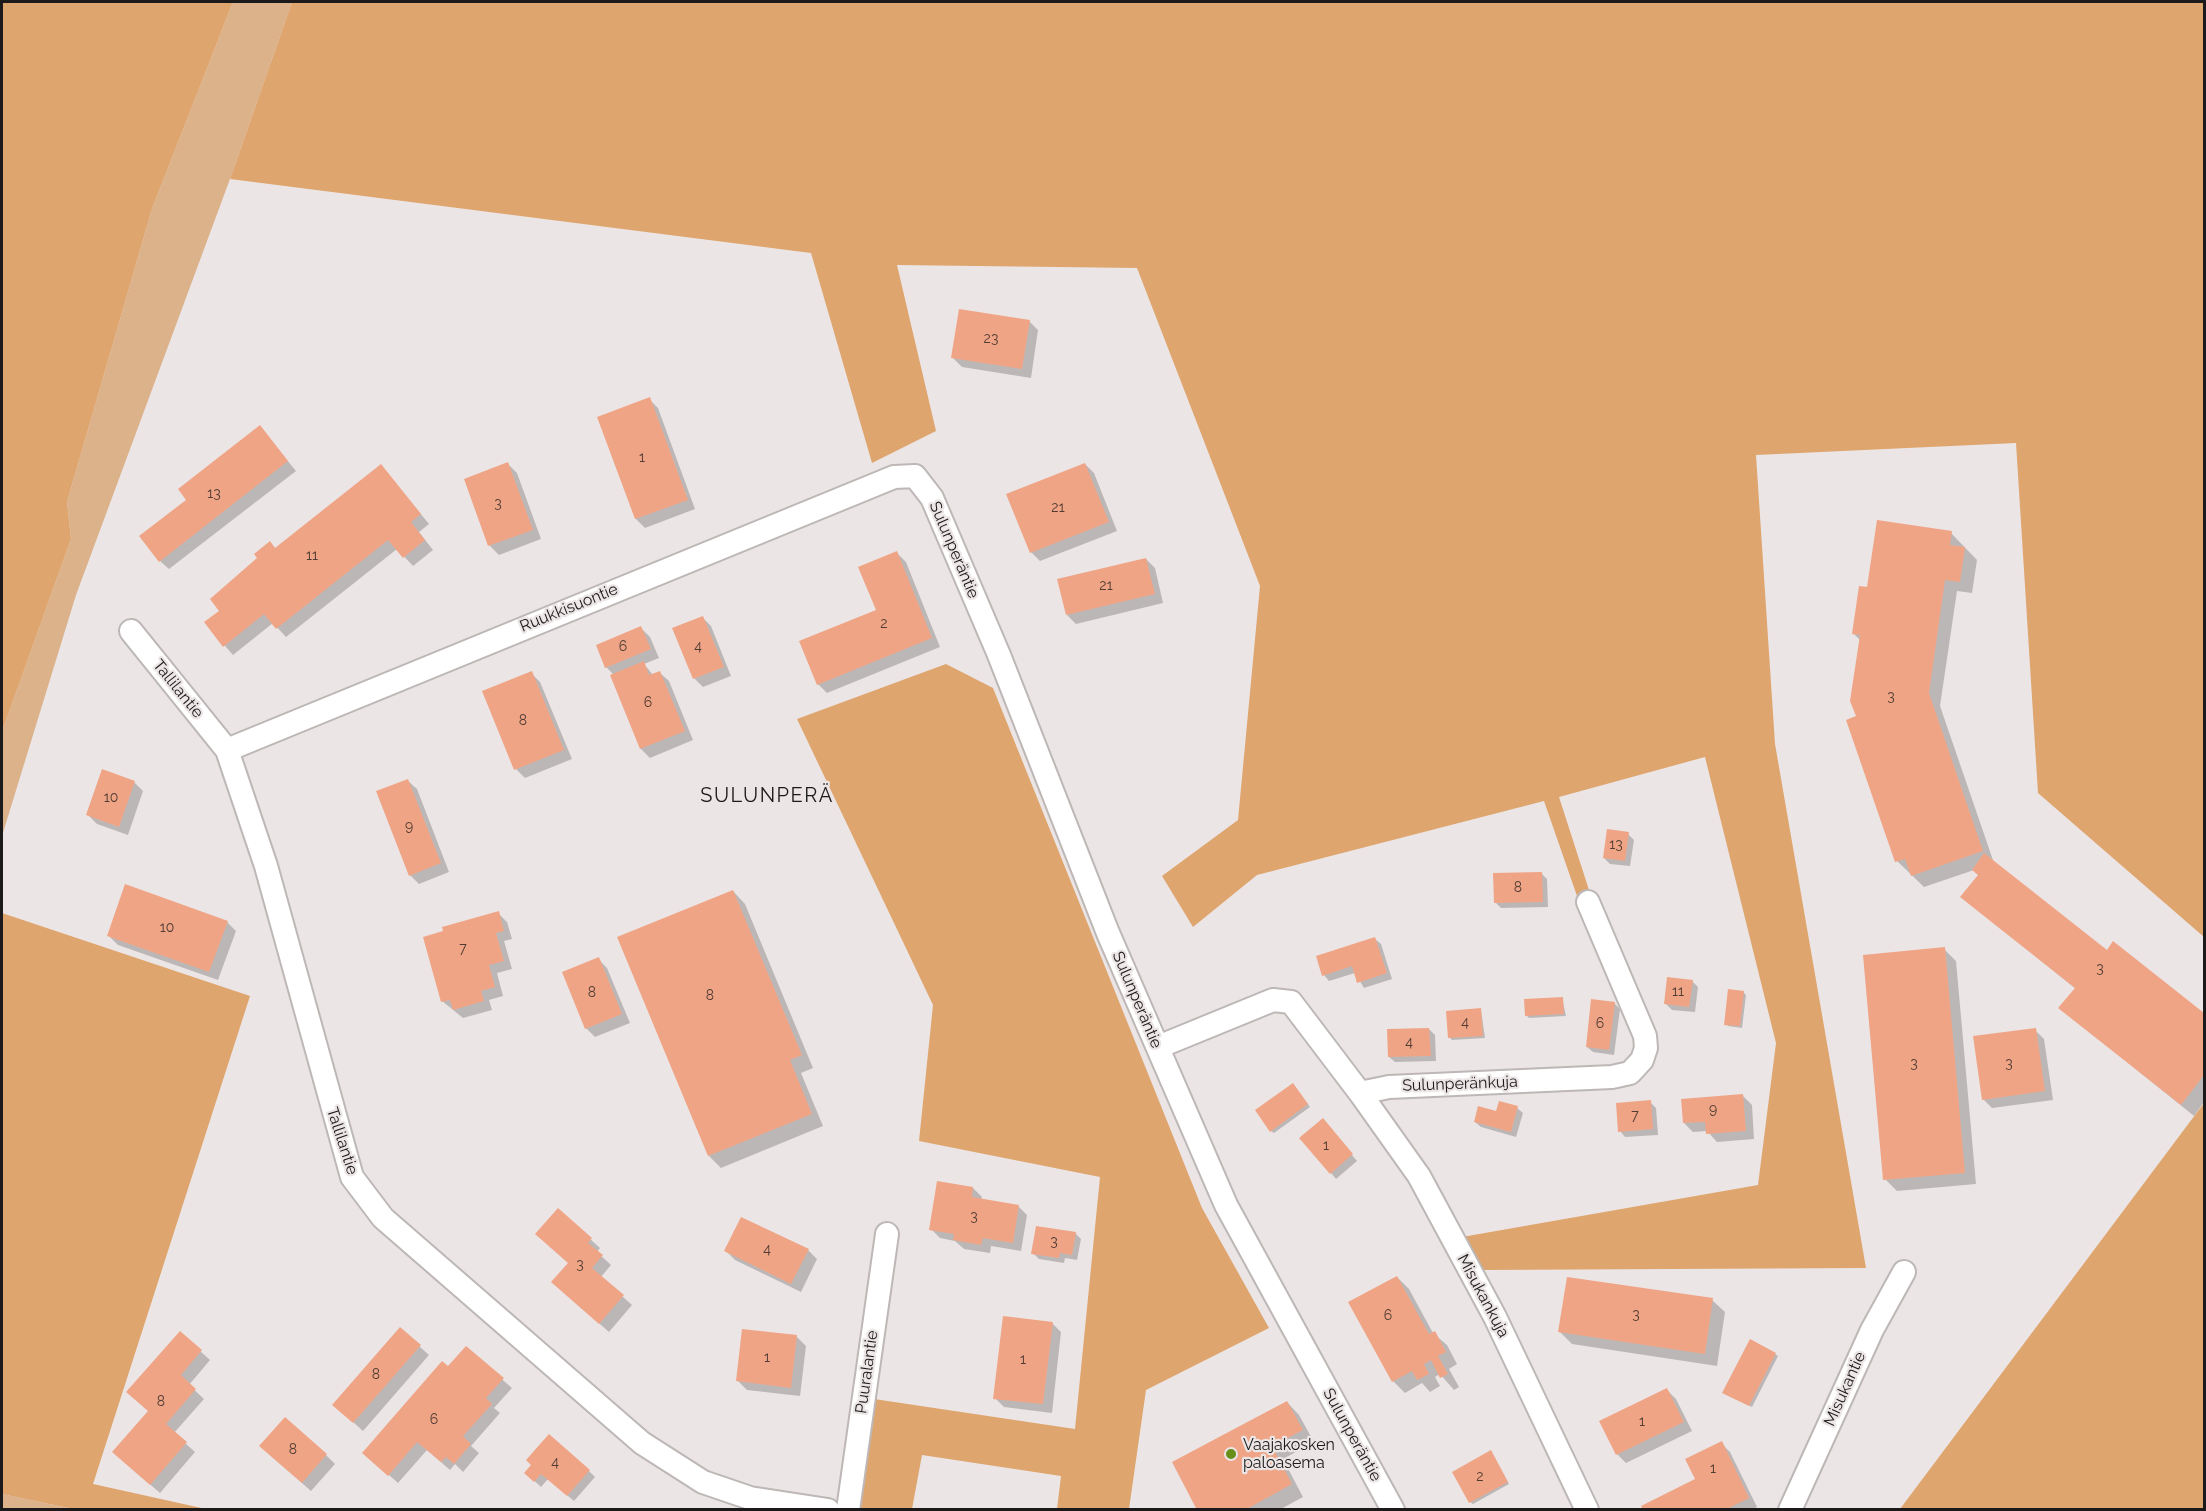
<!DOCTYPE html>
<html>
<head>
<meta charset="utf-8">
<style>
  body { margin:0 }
  #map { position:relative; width:2206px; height:1511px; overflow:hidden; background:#ece5e5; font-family:Raleway,sans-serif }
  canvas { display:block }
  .frame { position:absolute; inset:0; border:3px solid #1b1919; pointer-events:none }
</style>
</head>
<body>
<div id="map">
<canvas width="2206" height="1511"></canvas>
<div class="frame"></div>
</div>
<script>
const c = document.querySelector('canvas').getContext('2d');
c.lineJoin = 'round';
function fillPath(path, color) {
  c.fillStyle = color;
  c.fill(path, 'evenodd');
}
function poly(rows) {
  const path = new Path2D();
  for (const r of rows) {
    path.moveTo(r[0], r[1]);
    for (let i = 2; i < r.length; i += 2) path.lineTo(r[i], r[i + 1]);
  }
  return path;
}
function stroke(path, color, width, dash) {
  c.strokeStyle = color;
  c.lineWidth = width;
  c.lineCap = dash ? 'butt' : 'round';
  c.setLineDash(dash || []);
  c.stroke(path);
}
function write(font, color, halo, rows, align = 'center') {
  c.font = font + ' Raleway,sans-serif';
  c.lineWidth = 4.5;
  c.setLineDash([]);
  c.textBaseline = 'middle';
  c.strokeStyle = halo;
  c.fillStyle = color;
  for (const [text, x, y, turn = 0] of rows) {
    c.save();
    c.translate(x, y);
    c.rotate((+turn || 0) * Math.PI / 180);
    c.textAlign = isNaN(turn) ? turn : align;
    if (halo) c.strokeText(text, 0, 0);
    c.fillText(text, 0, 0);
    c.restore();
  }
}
const green = poly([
  [233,2,292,2,230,179,76,595,2,836,2,732,71,539,67,502,152,209],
  [2,1494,73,1509,2,1509]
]);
const forest = poly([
  [2,2,233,2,152,209,67,502,71,539,2,732],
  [292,2,2204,2,2204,937,2038,793,2016,443,1756,455,1775,744,1866,1268,1481,1270,1462,1237,1758,1185,1776,1043,1705,757,1559,797,1589,890,1577,896,1544,801,1257,875,1193,927,1162,876,1238,820,1260,586,1137,268,897,265,936,431,872,463,811,253,230,179],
  [946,664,993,688,1202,1208,1269,1328,1146,1390,1129,1509,1057,1509,1061,1476,922,1455,912,1509,860,1509,874,1399,1075,1429,1100,1177,919,1141,933,1005,797,719],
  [2,913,250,996,93,1484,206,1509,73,1509,2,1494],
  [2204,1103,2204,1509,1900,1509]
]);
const shadow = poly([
  [1029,321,1038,330,1031,378,962,367,953,358],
  [649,399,658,408,695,509,645,528,636,519,599,418],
  [260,427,296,471,169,569,160,561,188,500],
  [508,464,517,473,541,539,499,555,490,546,465,480],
  [1085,464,1094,473,1117,531,1040,561,1031,552],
  [381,466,429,524,419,532,433,550,413,566,397,549,286,637,273,623,233,655,225,646,221,611,270,543,276,549],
  [1951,533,1977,560,1972,593,1957,591,1940,706,1994,863,2107,952,2114,943,2204,1015,2204,1102,2194,1116,2060,1008,2076,989,1962,897,1979,876,1974,870,1924,887,1897,861,1858,717,1861,641,1853,633,1868,589],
  [897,553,906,562,940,647,827,693,818,684,878,611],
  [1146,559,1155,568,1163,603,1076,624,1067,615],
  [702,617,711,626,731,676,703,687,694,678],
  [641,628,650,637,659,658,644,664,653,675,660,673,669,681,693,740,650,758,641,749,612,676,614,675,606,667],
  [531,673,540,682,572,759,525,778,516,769],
  [408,781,417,789,449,872,419,884,410,875],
  [134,782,143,791,128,835,97,824,88,815],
  [1628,834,1634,840,1630,866,1610,864,1604,858],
  [1542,874,1547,879,1548,907,1501,908,1496,903],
  [733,891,745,904,813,1068,801,1073,823,1126,721,1168,709,1156],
  [498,913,507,922,512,939,504,941,512,969,497,973,503,996,489,1000,492,1010,463,1018,442,1001],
  [227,922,236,931,218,980,118,945,109,936],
  [1375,939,1381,944,1392,979,1364,988,1355,973,1329,981,1324,975],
  [1944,949,1956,961,1976,1184,1897,1191,1885,1179],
  [598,959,607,968,630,1023,595,1037,586,1028],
  [1692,981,1698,987,1695,1012,1672,1010,1666,1004],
  [1743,992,1746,995,1742,1028,1728,1026,1726,1024],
  [1562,998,1566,1016,1529,1018,1527,1016],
  [1614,1003,1620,1009,1614,1055,1593,1052,1587,1047],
  [1481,1010,1485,1038,1452,1040,1449,1037],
  [1429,1029,1435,1035,1436,1061,1395,1062,1389,1057],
  [2035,1030,2044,1039,2053,1100,1992,1108,1983,1099],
  [1295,1087,1310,1107,1274,1133,1271,1131],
  [1743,1096,1752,1105,1754,1139,1717,1142,1707,1131,1693,1132,1684,1123],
  [1650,1102,1656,1108,1658,1135,1625,1137,1620,1131],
  [1517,1108,1523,1113,1516,1137,1481,1127,1475,1122],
  [1328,1126,1357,1161,1336,1179,1331,1173],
  [973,1188,982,1197,981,1200,1018,1206,1027,1215,1021,1251,991,1246,990,1253,964,1249,955,1241,940,1238,931,1229],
  [558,1210,600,1248,597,1252,611,1265,601,1277,632,1305,609,1332,562,1291,569,1264],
  [1075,1233,1081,1239,1077,1260,1065,1258,1064,1263,1039,1259,1033,1253],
  [808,1250,817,1259,801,1292,735,1260,726,1251],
  [1397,1277,1409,1289,1433,1333,1447,1345,1457,1364,1449,1369,1459,1387,1454,1390,1440,1374,1435,1377,1440,1386,1430,1392,1422,1383,1405,1393,1393,1381],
  [1712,1300,1725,1312,1717,1366,1572,1344,1560,1332],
  [1052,1323,1061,1332,1052,1413,1004,1407,995,1398],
  [400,1329,429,1355,363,1431,343,1413],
  [744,1331,797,1337,806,1346,800,1396,747,1390,738,1381],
  [180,1333,210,1360,189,1385,204,1399,174,1433,195,1452,160,1493,123,1461,149,1412],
  [466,1348,512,1388,494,1408,500,1413,471,1446,479,1453,463,1472,455,1464,450,1470,427,1450,398,1483,373,1461],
  [1775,1354,1778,1356,1752,1407,1727,1395],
  [1667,1390,1676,1399,1692,1431,1626,1463,1617,1454],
  [1287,1402,1299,1415,1314,1442,1283,1459,1303,1497,1279,1510,1199,1510],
  [1721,1443,1730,1452,1757,1507,1752,1510,1644,1510,1697,1480],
  [1491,1452,1509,1484,1473,1504,1470,1502],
  [270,1455,326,1455,335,1464,311,1491],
  [589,1471,595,1477,574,1501,548,1479,541,1487,526,1473]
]);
const building = poly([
  [959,309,1030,320,1022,369,951,358],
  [650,397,688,500,635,519,597,417],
  [260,425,288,461,159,562,139,536,186,500,178,489],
  [508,462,533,530,488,546,464,479],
  [1085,463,1109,522,1030,553,1006,494],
  [381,464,421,514,411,522,425,540,403,558,388,540,276,629,264,614,223,647,204,622,219,611,210,599,257,558,254,554,270,541,275,548],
  [1877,520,1952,531,1950,545,1965,547,1960,582,1945,580,1929,693,1983,851,1911,876,1905,859,1895,862,1846,720,1856,716,1850,701,1860,635,1852,634,1859,586,1867,587],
  [897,551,932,638,817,685,799,641,876,610,858,567],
  [1146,558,1155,594,1066,615,1057,579],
  [703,616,724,667,693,679,672,628],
  [641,626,651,649,605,668,596,645],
  [644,661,649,675,660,671,685,731,640,749,610,675],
  [532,671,564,750,514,770,482,691],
  [102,769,135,781,119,827,86,815],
  [408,779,441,863,409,876,376,791],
  [1607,829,1629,832,1625,861,1603,858],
  [1984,853,2107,950,2113,941,2204,1013,2204,1075,2181,1105,2058,1008,2075,988,1960,897,1978,875,1972,870],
  [1542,872,1543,902,1494,903,1493,873],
  [125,884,228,921,209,972,107,936],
  [733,890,802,1055,790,1060,812,1114,708,1156,617,937],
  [499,911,504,931,496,933,504,961,489,965,495,987,481,991,484,1001,453,1010,450,1000,441,1002,423,937,443,931,442,927],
  [1375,937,1387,973,1357,983,1352,966,1322,976,1316,956],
  [1945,947,1965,1173,1883,1180,1863,955],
  [599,957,622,1014,585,1029,562,972],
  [1667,977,1693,980,1689,1007,1664,1004],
  [1728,989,1744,991,1740,1026,1724,1025],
  [1563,997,1564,1014,1525,1016,1524,999],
  [1591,999,1615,1002,1609,1050,1586,1047],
  [1481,1008,1483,1036,1448,1038,1446,1011],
  [1429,1028,1431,1056,1388,1057,1387,1029],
  [2036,1028,2045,1091,1982,1100,1973,1036],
  [1293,1083,1308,1104,1270,1132,1255,1110],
  [1743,1094,1746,1131,1706,1134,1705,1122,1683,1123,1681,1099],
  [1651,1100,1653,1129,1618,1132,1616,1103],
  [1499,1101,1518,1106,1511,1132,1474,1122,1478,1106,1496,1111],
  [1323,1118,1353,1154,1330,1174,1299,1138],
  [937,1181,973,1187,972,1197,1019,1205,1013,1243,983,1238,981,1245,953,1240,954,1234,929,1230],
  [558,1208,592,1238,588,1243,603,1255,592,1268,624,1295,599,1324,551,1282,568,1263,535,1234],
  [741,1217,809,1249,791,1284,724,1251],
  [1036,1226,1076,1232,1072,1255,1060,1253,1059,1258,1031,1254],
  [1397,1276,1429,1334,1435,1331,1446,1352,1438,1356,1448,1374,1440,1378,1431,1360,1424,1364,1429,1374,1417,1380,1412,1371,1392,1382,1348,1302],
  [1567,1277,1713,1298,1705,1354,1558,1332],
  [1003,1316,1053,1322,1043,1404,993,1399],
  [400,1327,421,1345,353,1423,332,1405],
  [742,1329,797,1335,791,1388,736,1381],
  [180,1331,202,1350,181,1375,196,1389,166,1424,187,1442,150,1485,112,1452,148,1411,126,1392],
  [1750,1339,1776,1353,1749,1406,1722,1393],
  [466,1346,504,1378,486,1398,492,1404,463,1436,471,1444,454,1464,446,1457,441,1462,417,1442,388,1476,362,1453,442,1361,448,1366],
  [1667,1388,1684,1422,1616,1455,1599,1421],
  [1287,1401,1303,1430,1272,1446,1292,1484,1245,1510,1197,1510,1172,1462],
  [285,1417,327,1454,302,1483,259,1446],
  [549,1434,590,1470,567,1496,541,1474,534,1482,524,1473,531,1465,526,1460],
  [1722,1441,1749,1498,1725,1510,1643,1510,1641,1506,1695,1479,1685,1459],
  [1491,1450,1508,1482,1469,1503,1452,1472]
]);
const minor = poly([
  [131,631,227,750,266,866,352,1177,383,1218,642,1443,703,1482,750,1498,828,1510],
  [227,750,894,477,915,476,932,498,999,655,1108,933,1226,1205,1393,1510],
  [1158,1047,1273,1000,1291,1002,1360,1093,1389,1087,1612,1077,1630,1073,1642,1060,1646,1048,1645,1036,1588,902],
  [1360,1093,1419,1176,1495,1317,1587,1510],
  [848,1510,887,1234],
  [1790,1510,1872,1330,1904,1272]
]);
const markers = [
  [1231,1454,6,"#698f1b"]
];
const numberNames = [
  ["23",991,339],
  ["1",642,458],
  ["13",214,494],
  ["3",498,504],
  ["21",1058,508],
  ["11",312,556],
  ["21",1106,586],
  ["2",884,624],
  ["6",623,647],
  ["4",698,647],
  ["3",1891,697],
  ["6",648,703],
  ["8",523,721],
  ["10",111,798],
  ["9",409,827],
  ["13",1616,845],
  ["8",1518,888],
  ["10",167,928],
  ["7",463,949],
  ["3",2100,969],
  ["11",1678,992],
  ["8",592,993],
  ["8",710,996],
  ["4",1465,1023],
  ["6",1600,1024],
  ["4",1409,1043],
  ["3",1914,1064],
  ["3",2009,1064],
  ["9",1713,1110],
  ["7",1635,1116],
  ["1",1326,1146],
  ["3",974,1217],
  ["3",1054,1242],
  ["4",767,1250],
  ["3",580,1265],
  ["3",1636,1315],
  ["6",1388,1316],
  ["1",767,1358],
  ["1",1023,1360],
  ["8",376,1375],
  ["8",161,1402],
  ["6",434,1420],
  ["1",1642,1422],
  ["8",293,1450],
  ["4",555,1463],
  ["1",1713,1469],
  ["2",1480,1477]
];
const streetNames = [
  ["Sulunperäntie",954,550,67],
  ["Ruukkisuontie",569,608,-22],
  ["Tallilantie",178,689,51],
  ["Sulunperäntie",1137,1000,67],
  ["Sulunperänkuja",1460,1084,-2],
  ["Tallilantie",342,1141,72],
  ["Misukankuja",1483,1296,62],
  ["Puuralantie",867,1372,-82],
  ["Misukantie",1845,1389,-66],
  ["Sulunperäntie",1352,1435,61]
];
const poiNames = [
  ["Vaajakosken",1243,1445],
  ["paloasema",1243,1463]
];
const quarterNames = [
  ["SULUNPERÄ",767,796]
];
fillPath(green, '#dcb28b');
fillPath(forest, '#dea56e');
fillPath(shadow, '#0003');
fillPath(building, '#efa485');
stroke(minor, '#bdb7b6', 26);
stroke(minor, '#fff', 22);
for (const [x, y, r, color] of markers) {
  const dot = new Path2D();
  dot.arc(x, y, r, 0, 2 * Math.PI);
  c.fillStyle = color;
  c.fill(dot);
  stroke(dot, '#ece5e5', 2);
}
write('14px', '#503c34', null, numberNames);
write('16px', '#1b1919', '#ece5e5', streetNames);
write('16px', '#1b1919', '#ece5e5', poiNames, 'left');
c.letterSpacing = '1.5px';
write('20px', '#1b1919', '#ece5e5', quarterNames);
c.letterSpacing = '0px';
</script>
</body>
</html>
